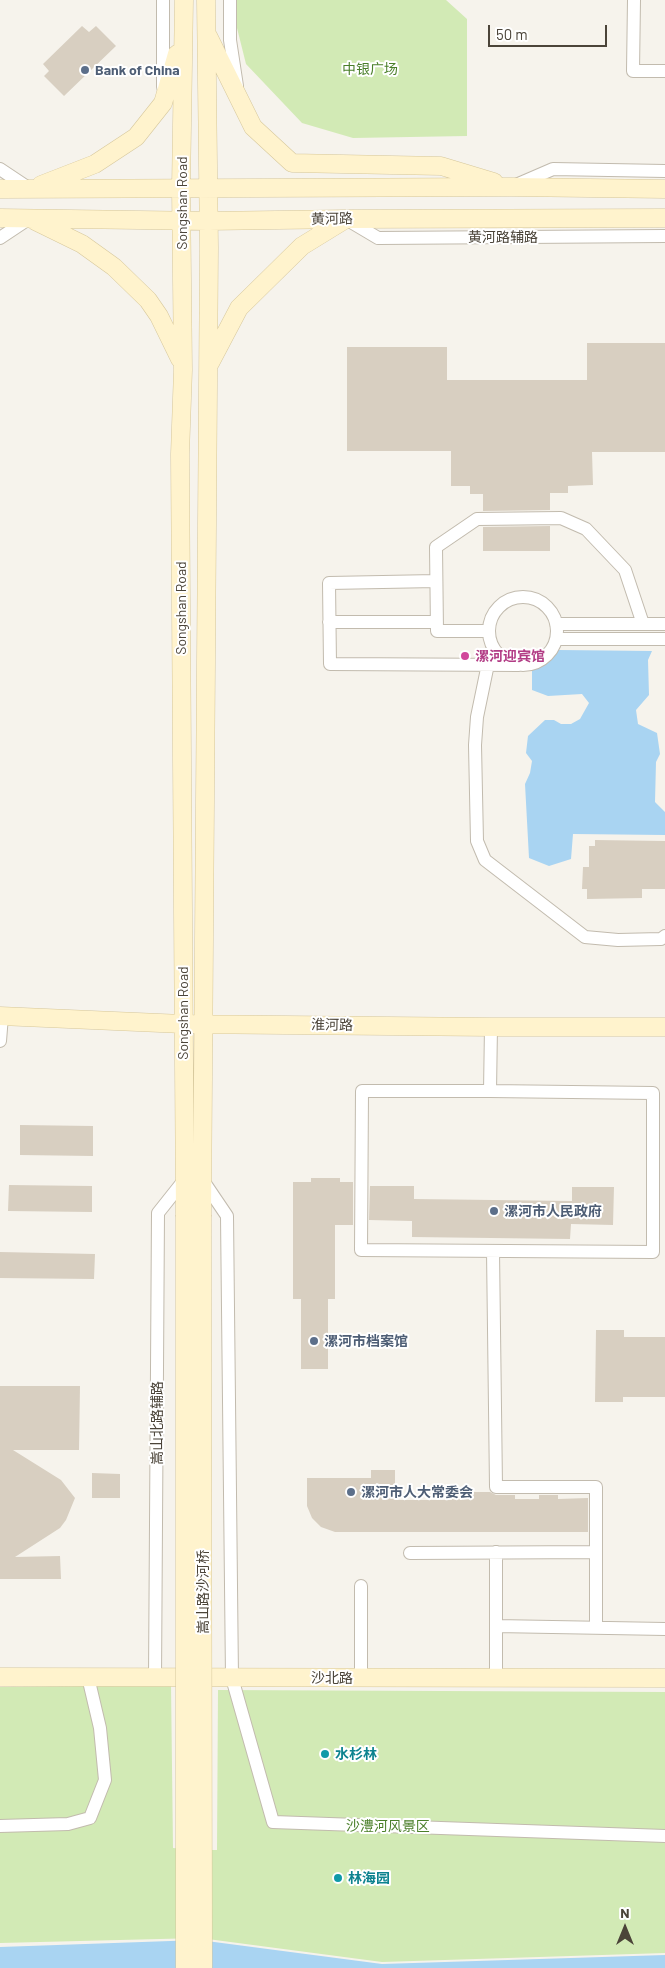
<!DOCTYPE html>
<html>
<head>
<meta charset="utf-8">
<style>
  body { margin:0 }
  #map { position:relative; width:665px; height:1968px; overflow:hidden; background:#f6f3ec; font-family:Barlow,sans-serif }
  canvas { display:block }
  .north { position:absolute; left:600px; top:1903px; width:50px; height:50px; -webkit-text-stroke:4px #fff; paint-order:stroke; rotate:0deg; font-size:14px; font-weight:700; line-height:20px; text-align:center; color:#4b4439 }
  .north::after { content:''; display:block; margin:auto; width:18px; height:22px; background:#4b4439; clip-path:polygon(50% 0,100% 100%,50% 72%,0 100%) }
  .scale { position:absolute; left:488px; top:25px; width:119px; height:22px; box-sizing:border-box; border:2px solid #4b4439; border-top:0; padding-left:6px; font-size:15px; line-height:18px; white-space:nowrap; color:#4b4439; -webkit-text-stroke:4px #fff; paint-order:stroke }
</style>
</head>
<body>
<div id="map">
<canvas width="665" height="1968"></canvas>
<div class="north">N</div>
<div class="scale">50 m</div>
</div>
<script>
const c = document.querySelector('canvas').getContext('2d');
c.lineJoin = 'round';
function fillPath(path, color) {
  c.fillStyle = color;
  c.fill(path, 'evenodd');
}
function poly(rows) {
  const path = new Path2D();
  for (const r of rows) {
    if (r.length === 3) {
      path.moveTo(r[0] + r[2], r[1]);
      path.arc(r[0], r[1], r[2], 0, 2 * Math.PI);
      continue;
    }
    path.moveTo(r[0], r[1]);
    for (let i = 2; i < r.length; i += 2) path.lineTo(r[i], r[i + 1]);
  }
  return path;
}
function stroke(path, color, width, dash) {
  c.strokeStyle = color;
  c.lineWidth = width;
  c.lineCap = dash ? 'butt' : 'round';
  c.setLineDash(dash || []);
  c.stroke(path);
}
function write(font, color, halo, rows, align = 'center') {
  c.font = font + ' Barlow,"Noto Sans SC",sans-serif';
  c.lineWidth = 4;
  c.setLineDash([]);
  c.textBaseline = 'middle';
  c.strokeStyle = halo;
  c.fillStyle = color;
  for (const [text, x, y, turn = 0] of rows) {
    c.save();
    c.translate(x, y);
    c.rotate((+turn || 0) * Math.PI / 180);
    c.textAlign = isNaN(turn) ? turn : align;
    if (halo) c.strokeText(text, 0, 0);
    c.fillText(text, 0, 0);
    c.restore();
  }
}
const green = poly([
  [236,0,446,0,467,19,467,136,353,138,302,123,246,64,235,20],
  [171,1685,173,1848,198,1850,217,1850,218,1690,665,1692,665,1953,382,1962,200,1938,0,1943,0,1687]
]);
const water = poly([
  [559,650,652,651,648,660,649,695,636,710,638,724,657,733,660,754,656,762,655,802,665,812,665,835,573,834,571,859,549,866,529,858,525,784,530,773,532,761,526,753,528,736,545,720,554,720,561,724,571,724,580,719,589,703,582,694,548,696,532,690,532,667,549,661],
  [199,1940,382,1964,665,1955,665,1968,0,1968,0,1947]
]);
const building = poly([
  [82,26,89,32,96,26,116,46,64,96,44,76,49,71,43,64],
  [587,343,665,343,665,452,592,452,593,485,568,486,568,493,550,493,550,510,483,511,483,494,470,494,470,486,451,486,451,451,347,451,347,347,447,347,447,380,587,380],
  [550,526,550,551,483,551,483,527],
  [595,840,665,841,665,889,642,889,642,898,587,899,587,889,582,889,583,867,589,867,589,846,595,846],
  [20,1125,93,1126,93,1156,20,1155],
  [311,1178,340,1178,340,1182,353,1182,353,1225,335,1225,335,1299,328,1299,328,1369,301,1369,301,1299,293,1299,293,1182,311,1182],
  [9,1185,92,1186,92,1212,8,1211],
  [370,1186,414,1186,414,1199,572,1201,572,1187,614,1187,613,1225,571,1224,570,1239,412,1237,412,1221,369,1220],
  [0,1252,95,1254,94,1279,0,1278],
  [596,1330,624,1330,624,1337,665,1337,665,1397,623,1397,623,1402,595,1402],
  [0,1386,80,1386,79,1450,13,1450,61,1480,75,1498,66,1520,60,1528,15,1557,60,1556,61,1579,0,1579],
  [371,1470,395,1470,395,1500,452,1500,452,1492,490,1492,496,1495,515,1495,515,1499,539,1499,539,1495,558,1495,558,1499,588,1498,588,1532,335,1532,321,1527,312,1518,307,1506,307,1478,371,1478],
  [92,1473,120,1474,120,1498,92,1498]
]);
const street = poly([
  [230,0,230,40,237,86],
  [634,0,633,71,665,71],
  [163,87,163,0],
  [0,169,30,189],
  [516,185,553,169,665,171],
  [346,219,378,238,665,236],
  [0,238,30,218],
  [436,581,329,583,330,664,519,665],
  [523,631,34],
  [329,622,437,622],
  [556,624,665,624],
  [489,631,437,631,436,547,477,519,561,518,586,529,625,570,643,624],
  [556,639,665,639],
  [488,664,477,717,475,745,477,841,485,860,585,937,618,940,661,939,665,936],
  [0,1041,2,1016],
  [490,1091,362,1091,361,1250,653,1252,653,1093,490,1091,491,1027],
  [202,1179,227,1216,232,1678,273,1822,665,1836],
  [496,1552,496,1678],
  [596,1552,596,1628],
  [410,1553,596,1552,596,1487,496,1487,493,1251],
  [361,1586,361,1678],
  [496,1626,665,1629],
  [155,1678,158,1213,185,1179],
  [0,1826,68,1824,90,1818,105,1780,100,1728,88,1677]
]);
const secondary = poly([
  [184,0,181,188,183,370,180,454,185,1215],
  [208,36,253,127,292,163,441,166,494,182],
  [41,185,95,164,136,137,163,103,177,54],
  [0,189,511,187,665,189],
  [0,218,208,221,346,219,665,218],
  [35,221,82,244,114,267,148,300,159,316,180,359],
  [210,363,239,308,302,246,346,219],
  [0,1016,183,1024,491,1027,665,1027],
  [202,1215,209,247,206,0],
  [0,1677,665,1678]
]);
const secondaryBridge = poly([
  [185,1215,185,1968],
  [202,1215,203,1968]
]);
const markers = [
  [85,70,5,"#5c6f8a"],
  [465,656,5,"#d1479c"],
  [494,1211,5,"#5c6f8a"],
  [314,1341,5,"#5c6f8a"],
  [351,1492,5,"#5c6f8a"],
  [325,1754,5,"#0f9aa8"],
  [338,1878,5,"#0f9aa8"]
];
const parkNames = [
  ["中银广场",370,69],
  ["沙澧河风景区",388,1826]
];
const serviceNames = [
  ["Bank of China",95,70],
  ["漯河市人民政府",504,1211],
  ["漯河市档案馆",324,1341],
  ["漯河市人大常委会",361,1492]
];
const streetNames = [
  ["Songshan Road",182,203,-90],
  ["黄河路",332,219,-1],
  ["黄河路辅路",503,237],
  ["Songshan Road",181,608,-90],
  ["Songshan Road",183,1013,-90],
  ["淮河路",332,1025,1],
  ["嵩山北路辅路",157,1423,-90],
  ["嵩山路沙河桥",203,1592,-90],
  ["沙北路",332,1678]
];
const hotelNames = [
  ["漯河迎宾馆",475,656]
];
const cultureNames = [
  ["水杉林",335,1754],
  ["林海园",348,1878]
];
fillPath(green, '#d2eab5');
fillPath(water, '#a9d4f2');
fillPath(building, '#d8cfc1');
stroke(street, '#c2bbae', 14);
stroke(secondary, '#d6c79b', 19);
stroke(street, '#fff', 12);
stroke(secondary, '#fff3cd', 18);
stroke(secondaryBridge, '#d6c79b', 19, []);
stroke(secondaryBridge, '#fff3cd', 18);
for (const [x, y, r, color] of markers) {
  const dot = new Path2D();
  dot.arc(x, y, r, 0, 2 * Math.PI);
  c.fillStyle = color;
  c.fill(dot);
  stroke(dot, '#fff', 2);
}
write('14px', '#4a7f2a', '#fff', parkNames);
write('bold 14px', '#4e5e75', '#fff', serviceNames, 'left');
write('14px', '#4b4439', '#fff', streetNames);
write('bold 14px', '#b23c85', '#fff', hotelNames, 'left');
write('bold 14px', '#0d838f', '#fff', cultureNames, 'left');
</script>
</body>
</html>
